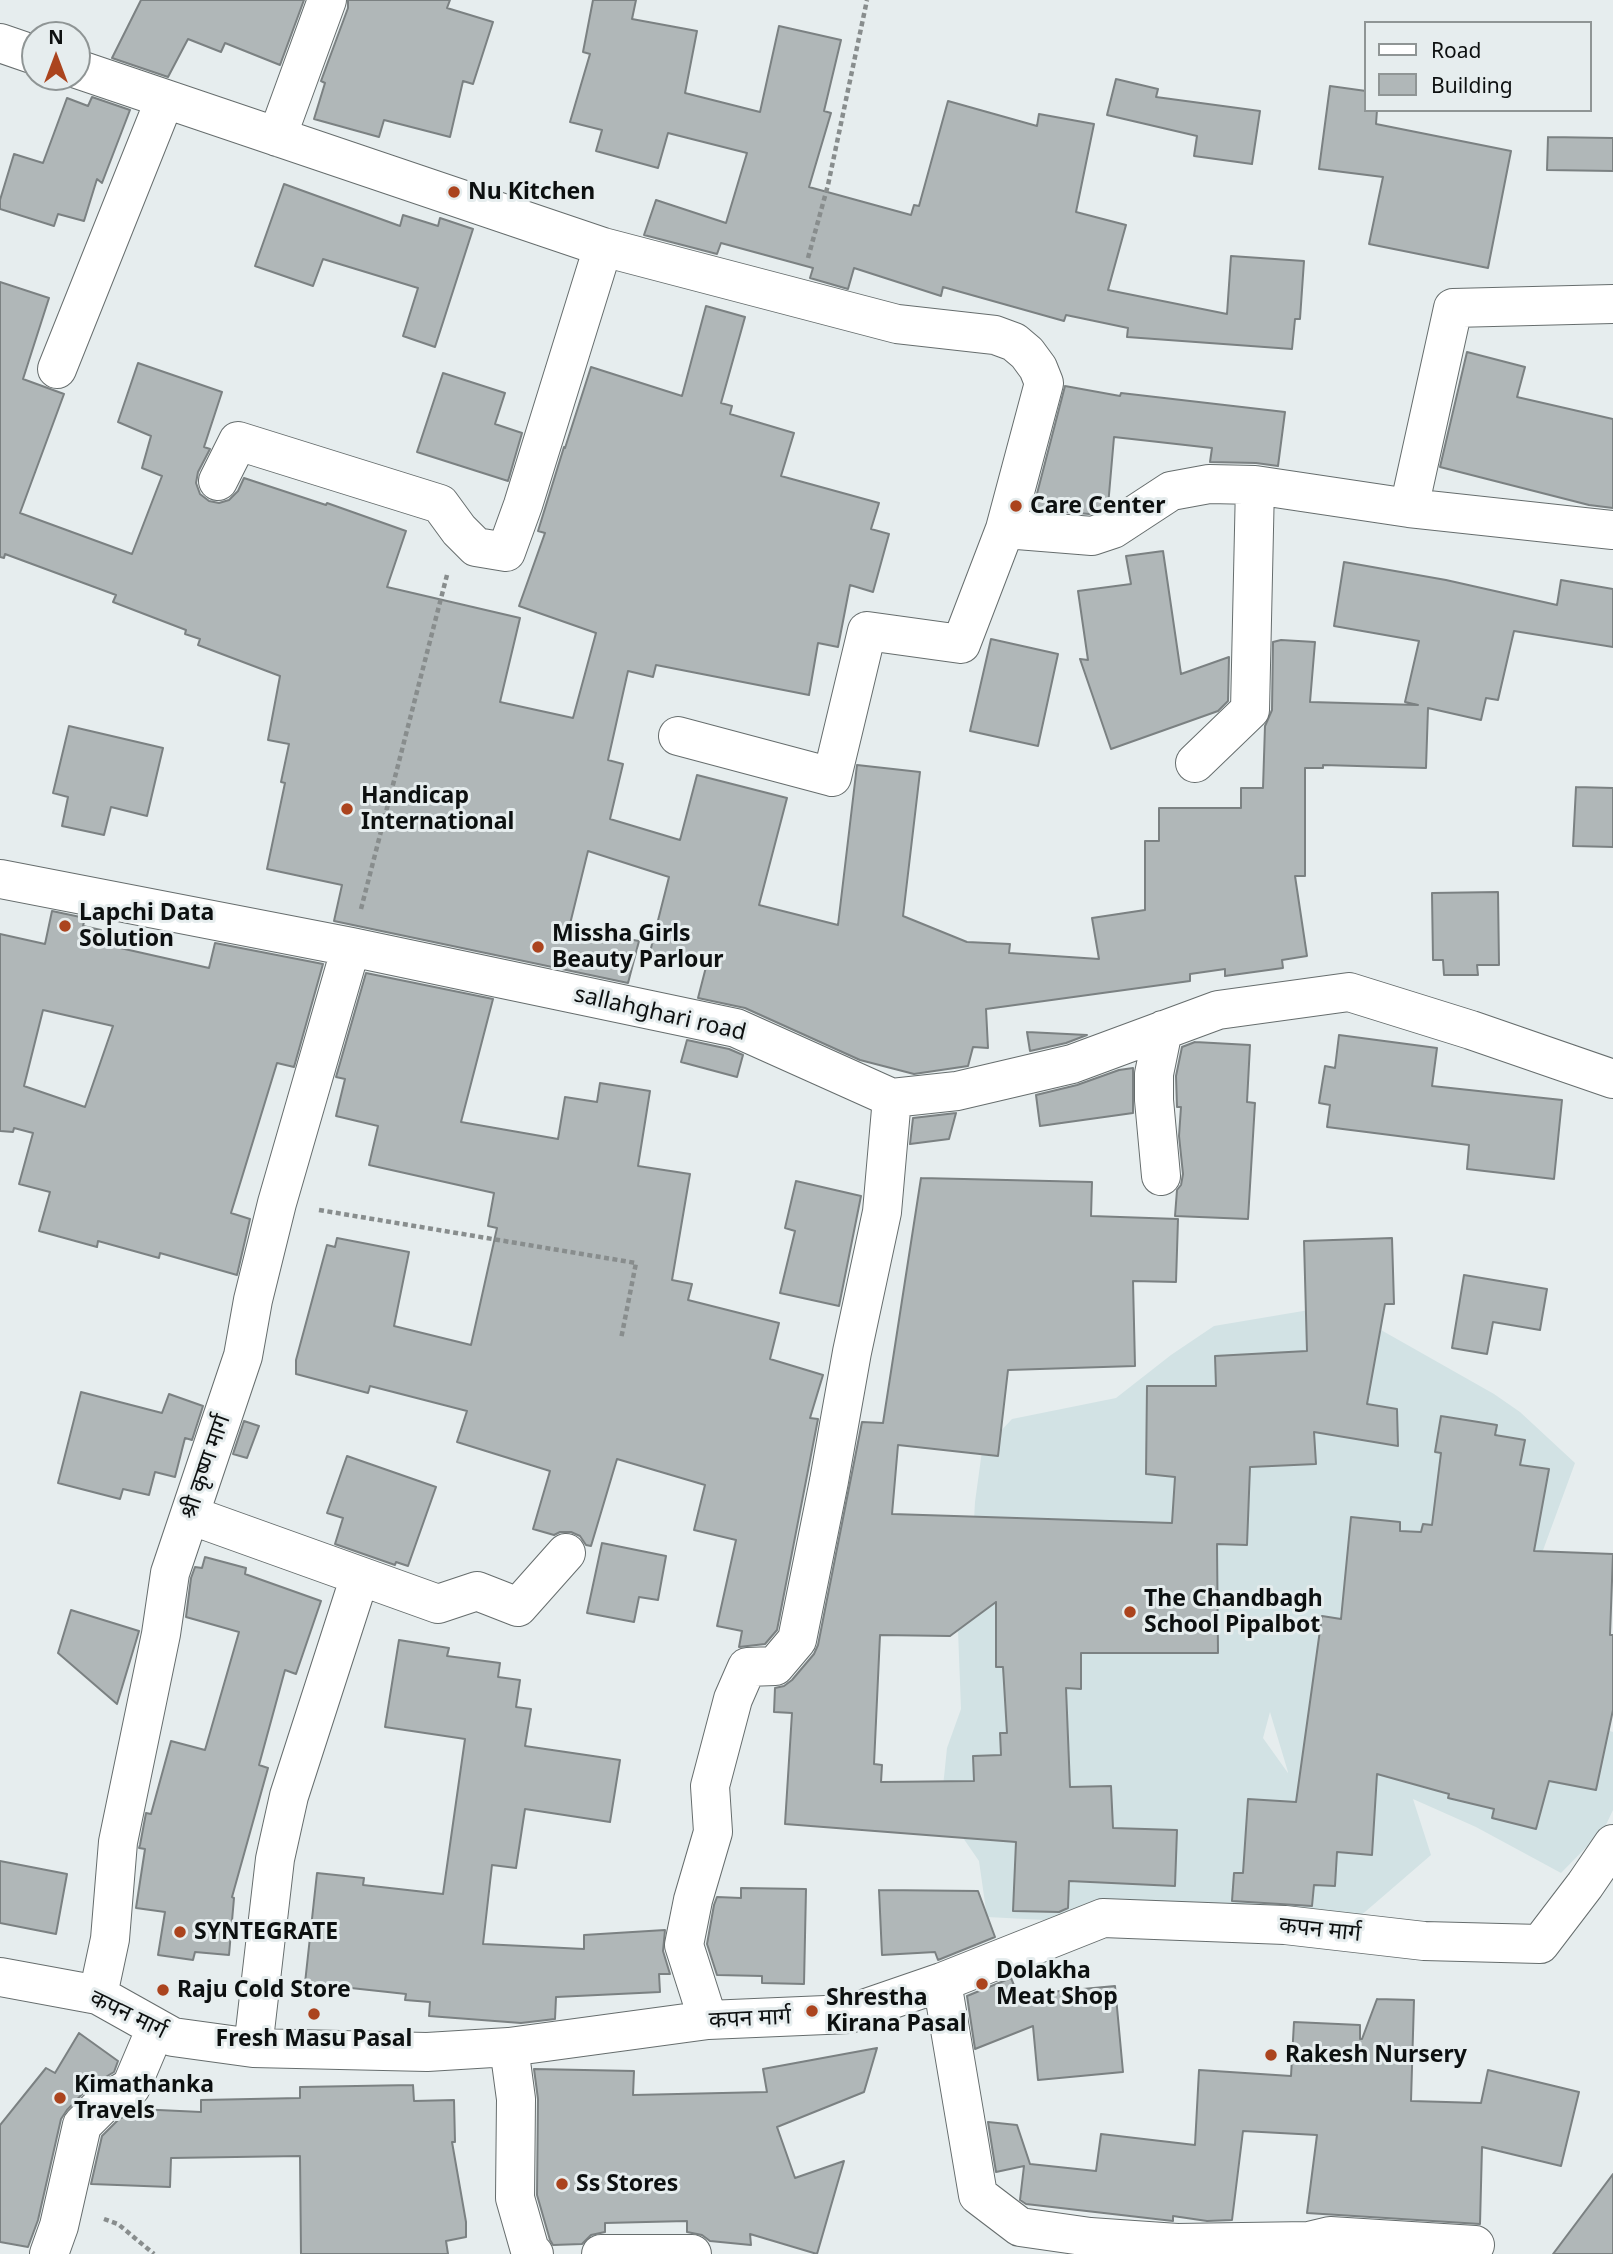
<!DOCTYPE html>
<html>
<head>
<meta charset="utf-8">
<style>
  body { margin:0 }
  #map { position:relative; width:1613px; height:2254px; overflow:hidden; background:#e6edee; font-family:"Noto Sans",sans-serif }
  canvas { display:block }
  .legend { position:absolute; left:1364px; top:21px; width:228px; height:91px; box-sizing:border-box; background:#e6edee; border:2px solid #8f9595; margin:0; padding:9px 12px; list-style:none; font-size:21px; color:#0d1010 }
  .legend li { display:flex; align-items:center; gap:14px; height:35px }
  .legend b { width:35px; border:2px solid #8f9595 }
  .north { position:absolute; left:21px; top:21px; width:70px; height:70px; box-sizing:border-box; background:#e6edee; border:2px solid #8f9595; border-radius:50%; rotate:0deg; font-size:19px; font-weight:700; line-height:28px; text-align:center; color:#0d1010 }
  .north::after { content:''; display:block; margin:auto; width:24px; height:32px; background:#ab441e; clip-path:polygon(50% 0,100% 100%,50% 72%,0 100%) }
</style>
</head>
<body>
<div id="map">
<canvas width="1613" height="2254"></canvas>
<ul class="legend">
<li><b style="height:9px;background:#fff"></b>Road</li>
<li><b style="height:19px;background:#b0b7b8"></b>Building</li>
</ul>
<div class="north">N</div>
</div>
<script>
const c = document.querySelector('canvas').getContext('2d');
c.lineJoin = 'round';
function fillPath(path, color) {
  c.fillStyle = color;
  c.fill(path, 'evenodd');
}
function poly(rows) {
  const path = new Path2D();
  for (const r of rows) {
    path.moveTo(r[0], r[1]);
    for (let i = 2; i < r.length; i += 2) path.lineTo(r[i], r[i + 1]);
  }
  return path;
}
function stroke(path, color, width, dash) {
  c.strokeStyle = color;
  c.lineWidth = width;
  c.lineCap = dash ? 'butt' : 'round';
  c.setLineDash(dash || []);
  c.stroke(path);
}
function write(font, color, halo, rows, align = 'center') {
  c.font = font + ' "Noto Sans","Noto Sans Devanagari",sans-serif';
  c.lineWidth = 6;
  c.setLineDash([]);
  c.textBaseline = 'middle';
  c.strokeStyle = halo;
  c.fillStyle = color;
  for (const [text, x, y, turn = 0] of rows) {
    c.save();
    c.translate(x, y);
    c.rotate((+turn || 0) * Math.PI / 180);
    c.textAlign = isNaN(turn) ? turn : align;
    if (halo) c.strokeText(text, 0, 0);
    c.fillText(text, 0, 0);
    c.restore();
  }
}
const built = poly([
  [1309,1310,1358,1317,1494,1394,1520,1412,1575,1463,1542,1553,1507,1700,1613,1732,1613,1810,1604,1829,1561,1873,1476,1827,1413,1799,1431,1855,1351,1924,1142,1925,987,1917,979,1861,941,1806,947,1748,961,1709,958,1630,970,1593,975,1502,982,1451,1012,1419,1116,1398,1171,1355,1214,1326],
  [1270,1712,1288,1772,1288,1773,1263,1738]
]);
const building = poly([
  [141,0,304,0,280,65,225,43,221,52,188,39,168,77,112,58,141,0],
  [348,0,450,0,447,8,493,22,473,84,463,81,450,137,384,120,379,137,314,119,325,83,321,81,348,8,348,0],
  [593,0,636,0,632,19,697,31,685,93,760,112,779,26,841,40,824,111,831,113,809,187,911,215,914,205,919,206,948,101,1037,126,1039,114,1094,124,1076,212,1126,225,1108,290,1227,314,1231,256,1304,261,1300,319,1295,319,1292,349,1127,337,1128,328,1066,315,1064,321,943,287,941,296,854,268,848,289,810,278,813,268,721,243,717,254,644,235,656,200,726,223,747,153,668,133,658,168,596,151,602,130,570,122,590,54,583,52,593,0],
  [1116,79,1158,89,1156,97,1260,111,1252,164,1194,156,1197,136,1107,115,1116,79],
  [1330,86,1366,91,1366,110,1377,110,1376,124,1511,151,1488,268,1369,244,1383,177,1319,169,1330,86],
  [92,97,130,110,102,183,97,179,84,221,58,214,54,226,0,209,0,200,14,154,43,163,67,98,88,106,92,97],
  [1548,137,1613,138,1613,171,1547,170,1548,137],
  [284,184,400,226,403,215,438,226,440,218,473,229,435,347,403,336,418,288,323,259,313,286,255,266,284,184],
  [0,282,49,298,23,379,64,394,20,513,132,554,162,476,142,468,151,436,118,422,138,363,222,392,204,447,210,449,198,472,196,483,200,494,209,501,219,503,229,500,238,491,244,478,326,505,327,503,406,531,387,587,520,618,500,702,573,718,596,633,519,606,545,533,538,531,564,447,565,448,591,367,682,396,706,306,745,317,721,403,732,406,730,414,794,433,781,476,879,503,871,529,889,534,873,592,850,585,838,647,818,643,809,695,656,665,653,677,628,671,608,760,623,764,610,819,680,840,697,775,787,798,759,905,838,925,857,765,920,772,903,916,967,942,1010,944,1009,953,1099,959,1092,918,1145,910,1145,841,1159,841,1159,808,1241,808,1241,788,1263,788,1265,726,1272,710,1273,642,1281,640,1315,642,1310,702,1418,705,1405,702,1419,641,1334,626,1344,562,1446,580,1557,605,1561,580,1613,589,1613,647,1514,631,1498,700,1486,698,1481,720,1428,708,1426,768,1323,765,1323,768,1305,768,1305,876,1295,876,1307,956,1282,960,1283,968,1225,976,1225,969,1190,974,1190,981,986,1009,988,1048,973,1047,968,1066,914,1074,860,1060,745,1008,698,998,706,967,650,952,669,877,588,851,569,928,639,941,628,983,334,921,342,885,267,869,285,783,281,782,289,744,268,740,280,676,198,645,200,639,185,634,186,630,113,602,116,595,5,554,4,558,0,557,0,282],
  [1467,352,1525,367,1517,397,1613,419,1613,508,1589,505,1440,467,1467,352],
  [443,373,505,393,495,424,522,433,508,481,417,452,443,373],
  [1065,386,1120,396,1121,393,1285,412,1278,466,1256,463,1210,462,1212,448,1114,437,1108,506,1089,514,1033,509,1065,386],
  [1163,551,1181,674,1229,657,1228,701,1218,711,1111,749,1080,659,1088,660,1078,591,1131,584,1126,556,1163,551],
  [991,639,1058,654,1038,746,970,731,991,639],
  [69,726,163,748,147,816,111,807,104,835,62,826,68,797,53,793,69,726],
  [1576,787,1613,788,1613,847,1573,846,1576,787],
  [1498,892,1499,965,1477,965,1478,975,1444,975,1443,960,1433,960,1432,893,1498,892],
  [52,911,85,918,83,926,101,930,98,943,209,968,215,943,323,964,294,1067,277,1063,231,1213,250,1219,237,1275,160,1253,159,1258,98,1241,97,1247,39,1231,50,1192,19,1184,33,1133,14,1128,13,1132,0,1131,0,934,45,944,52,911],
  [43,1010,113,1026,85,1107,24,1086,43,1010],
  [366,973,493,999,461,1122,558,1139,565,1097,597,1102,600,1083,650,1091,638,1166,690,1174,672,1280,692,1284,688,1300,779,1323,770,1359,823,1375,810,1418,818,1419,777,1630,765,1644,739,1647,742,1631,717,1626,736,1540,694,1530,705,1485,617,1459,591,1546,586,1545,580,1536,571,1532,560,1532,554,1535,533,1529,550,1471,457,1442,467,1411,370,1386,368,1393,296,1374,296,1360,327,1245,335,1247,337,1238,409,1252,394,1326,471,1345,497,1228,488,1226,494,1193,369,1165,378,1126,336,1116,345,1079,336,1077,366,973],
  [1027,1032,1087,1035,1066,1043,1030,1051,1027,1032],
  [1339,1035,1437,1048,1432,1086,1562,1100,1554,1179,1467,1169,1469,1145,1327,1127,1330,1105,1319,1103,1325,1066,1335,1068,1339,1035],
  [687,1040,729,1049,743,1055,737,1077,681,1062,687,1040],
  [1195,1042,1250,1045,1247,1102,1255,1103,1248,1219,1175,1216,1177,1190,1181,1185,1183,1174,1179,1136,1181,1107,1177,1107,1176,1076,1182,1047,1195,1042],
  [1133,1068,1133,1113,1040,1126,1036,1095,1077,1085,1119,1070,1133,1068],
  [956,1113,949,1139,910,1144,913,1118,956,1113],
  [921,1178,1092,1182,1091,1216,1178,1219,1176,1282,1133,1281,1135,1366,1008,1370,998,1456,898,1445,892,1514,1172,1523,1175,1477,1146,1474,1147,1386,1216,1386,1215,1356,1307,1351,1304,1241,1392,1238,1394,1304,1385,1304,1367,1404,1397,1409,1398,1446,1314,1432,1316,1464,1250,1467,1247,1545,1217,1544,1218,1653,1081,1653,1081,1689,1066,1688,1070,1787,1111,1786,1113,1828,1177,1830,1175,1886,1069,1881,1068,1908,1059,1912,1013,1911,1016,1842,785,1824,792,1713,774,1712,775,1688,784,1686,792,1680,814,1654,818,1645,862,1422,883,1423,921,1178],
  [996,1602,996,1667,1003,1667,1007,1733,1000,1733,1001,1755,973,1756,974,1781,881,1782,882,1765,874,1764,880,1635,950,1636,996,1602],
  [796,1181,861,1196,839,1306,780,1293,795,1231,785,1228,796,1181],
  [1464,1275,1547,1289,1540,1330,1493,1322,1487,1354,1452,1348,1464,1275],
  [81,1392,162,1413,169,1394,203,1406,192,1440,185,1438,175,1477,155,1472,149,1495,123,1489,120,1499,58,1483,81,1392],
  [1441,1416,1497,1425,1495,1435,1525,1440,1520,1465,1549,1469,1534,1551,1613,1554,1610,1635,1613,1635,1613,1710,1596,1790,1549,1781,1536,1829,1492,1818,1494,1809,1448,1798,1449,1794,1377,1774,1372,1855,1337,1852,1335,1886,1314,1885,1312,1906,1232,1901,1234,1873,1243,1873,1248,1799,1296,1802,1322,1616,1341,1619,1351,1517,1400,1522,1400,1531,1421,1532,1423,1524,1432,1525,1441,1453,1435,1452,1441,1416],
  [244,1421,259,1426,247,1458,233,1454,244,1421],
  [347,1456,436,1487,408,1566,396,1562,395,1565,335,1544,343,1518,327,1513,347,1456],
  [602,1543,666,1556,658,1600,639,1597,634,1622,587,1613,602,1543],
  [205,1557,246,1568,245,1574,321,1601,296,1674,285,1670,259,1765,268,1768,232,1897,234,1898,229,1955,195,1952,193,1960,158,1955,165,1912,136,1908,145,1849,139,1848,140,1845,146,1813,151,1814,171,1741,205,1750,239,1632,186,1617,191,1578,195,1567,202,1568,205,1557],
  [71,1610,139,1631,117,1704,58,1653,71,1610],
  [399,1640,449,1648,447,1656,500,1663,498,1677,520,1680,516,1707,531,1709,525,1746,620,1760,610,1822,525,1809,516,1868,492,1865,483,1944,584,1949,584,1935,665,1930,663,1951,670,1974,659,1974,660,1992,556,1997,555,2019,521,2023,429,2016,430,2002,405,2000,406,1994,305,1983,317,1873,364,1878,363,1885,443,1894,465,1739,385,1727,399,1640],
  [0,1861,67,1874,56,1934,0,1923,0,1861],
  [741,1888,806,1889,804,1984,762,1983,762,1976,717,1975,707,1944,714,1905,717,1897,741,1898,741,1888],
  [879,1890,978,1891,995,1937,938,1960,935,1952,882,1955,879,1890],
  [1011,1978,1018,1995,1115,1986,1123,2072,1038,2080,1033,2026,975,2049,967,1996,1011,1978],
  [1377,1999,1414,2000,1411,2101,1481,2103,1488,2070,1579,2092,1561,2166,1482,2147,1480,2224,1307,2213,1317,2135,1243,2131,1232,2220,1207,2221,1173,2216,1173,2221,1026,2204,1020,2200,1024,2166,996,2172,988,2122,1017,2125,1030,2164,1096,2171,1101,2134,1195,2145,1199,2070,1291,2076,1294,2022,1360,2025,1360,2039,1362,2039,1377,1999],
  [79,2033,118,2061,114,2072,89,2087,67,2110,61,2119,38,2220,28,2247,0,2242,0,2125,46,2068,55,2073,79,2033],
  [877,2048,864,2092,777,2127,795,2178,844,2161,817,2254,750,2234,751,2245,710,2241,702,2235,687,2232,687,2221,605,2223,605,2232,591,2235,582,2244,553,2245,550,2240,537,2195,538,2099,534,2069,634,2071,633,2095,767,2092,763,2069,877,2048],
  [413,2085,414,2101,454,2100,455,2142,452,2142,466,2222,466,2237,446,2241,448,2254,301,2254,300,2156,171,2158,170,2187,91,2184,102,2136,118,2120,137,2109,201,2112,201,2100,300,2098,300,2087,413,2085],
  [1613,2174,1613,2254,1553,2254,1613,2174]
]);
const path = poly([
  [808,258,828,185,867,0],
  [361,909,447,575],
  [319,1210,636,1263,621,1339],
  [104,2219,118,2224,154,2254]
]);
const minor = poly([
  [0,43,35,55],
  [77,69,603,247,897,324,995,335,1014,342,1027,353,1038,368,1044,383,1005,529,961,644,867,631,832,777,678,736],
  [277,137,327,0],
  [57,369,165,99],
  [218,481,238,441,440,504,459,530,476,547,506,552,523,505,603,247],
  [1409,508,1453,308,1613,304],
  [1005,529,1092,536,1113,529,1171,491,1209,484,1255,485,1409,508,1613,530],
  [1195,763,1250,710,1255,485],
  [0,879,351,947,736,1028,892,1098,882,1212,852,1352,829,1481,797,1640,775,1666,747,1667,733,1699,710,1786,713,1832,693,1900,684,1945,708,2020],
  [892,1098,957,1091,1072,1064,1218,1010,1349,992,1471,1030,1613,1079],
  [1161,1176,1154,1100,1154,1074,1163,1030],
  [190,1515,438,1604,477,1591,518,1607,566,1553],
  [0,1977,98,1995,173,2037,253,2048,427,2052,509,2047,708,2020,849,2014,942,1982,1103,1918,1285,1925,1424,1941,1540,1944,1585,1885,1613,1844],
  [942,1982,978,2195,1020,2227,1090,2237,1177,2243,1309,2241,1330,2236,1475,2245],
  [98,1995,110,1939,118,1842,161,1634,170,1573,243,1356,253,1300,277,1203,351,947],
  [509,2047,516,2099,515,2198,531,2254,534,2254],
  [253,2048,275,1859,289,1796,360,1576],
  [49,2254,59,2226,82,2125,104,2103,131,2087,156,2028],
  [601,2254,692,2254]
]);
const markers = [
  [454,192,7,"#ab441e"],
  [1016,506,7,"#ab441e"],
  [347,809,7,"#ab441e"],
  [65,926,7,"#ab441e"],
  [538,947,7,"#ab441e"],
  [1130,1612,7,"#ab441e"],
  [180,1932,7,"#ab441e"],
  [982,1984,7,"#ab441e"],
  [163,1990,7,"#ab441e"],
  [812,2011,7,"#ab441e"],
  [314,2014,7,"#ab441e"],
  [1271,2055,7,"#ab441e"],
  [60,2098,7,"#ab441e"],
  [562,2184,7,"#ab441e"]
];
const poiNames = [
  ["Nu Kitchen",468,192],
  ["Care Center",1030,506],
  ["Handicap",361,796],
  ["International",361,822],
  ["Lapchi Data",79,913],
  ["Solution",79,939],
  ["Missha Girls",552,934],
  ["Beauty Parlour",552,960],
  ["The Chandbagh",1144,1599],
  ["School Pipalbot",1144,1625],
  ["SYNTEGRATE",194,1932],
  ["Dolakha",996,1971],
  ["Meat Shop",996,1997],
  ["Raju Cold Store",177,1990],
  ["Shrestha",826,1998],
  ["Kirana Pasal",826,2024],
  ["Fresh Masu Pasal",314,2039,"center"],
  ["Rakesh Nursery",1285,2055],
  ["Kimathanka",74,2085],
  ["Travels",74,2111],
  ["Ss Stores",576,2184]
];
const streetNames = [
  ["sallahghari road",660,1014,13],
  ["श्री कृष्ण मार्ग",206,1467,-71],
  ["कपन मार्ग",1320,1930,6],
  ["कपन मार्ग",128,2015,26],
  ["कपन मार्ग",750,2019,-3]
];
fillPath(built, '#d2e2e4');
fillPath(building, '#b0b7b8');
stroke(building, '#7b8182', 2);
stroke(minor, '#666d6d', 40);
stroke(path, '#888d8d', 4.5, [5, 3.5]);
stroke(minor, '#fff', 38);
for (const [x, y, r, color] of markers) {
  const dot = new Path2D();
  dot.arc(x, y, r, 0, 2 * Math.PI);
  c.fillStyle = color;
  c.fill(dot);
  stroke(dot, '#e6edee', 2.5);
}
write('bold 23px', '#0d1010', '#e6edee', poiNames, 'left');
write('23px', '#0d1010', '#e6edee', streetNames);
</script>
</body>
</html>
